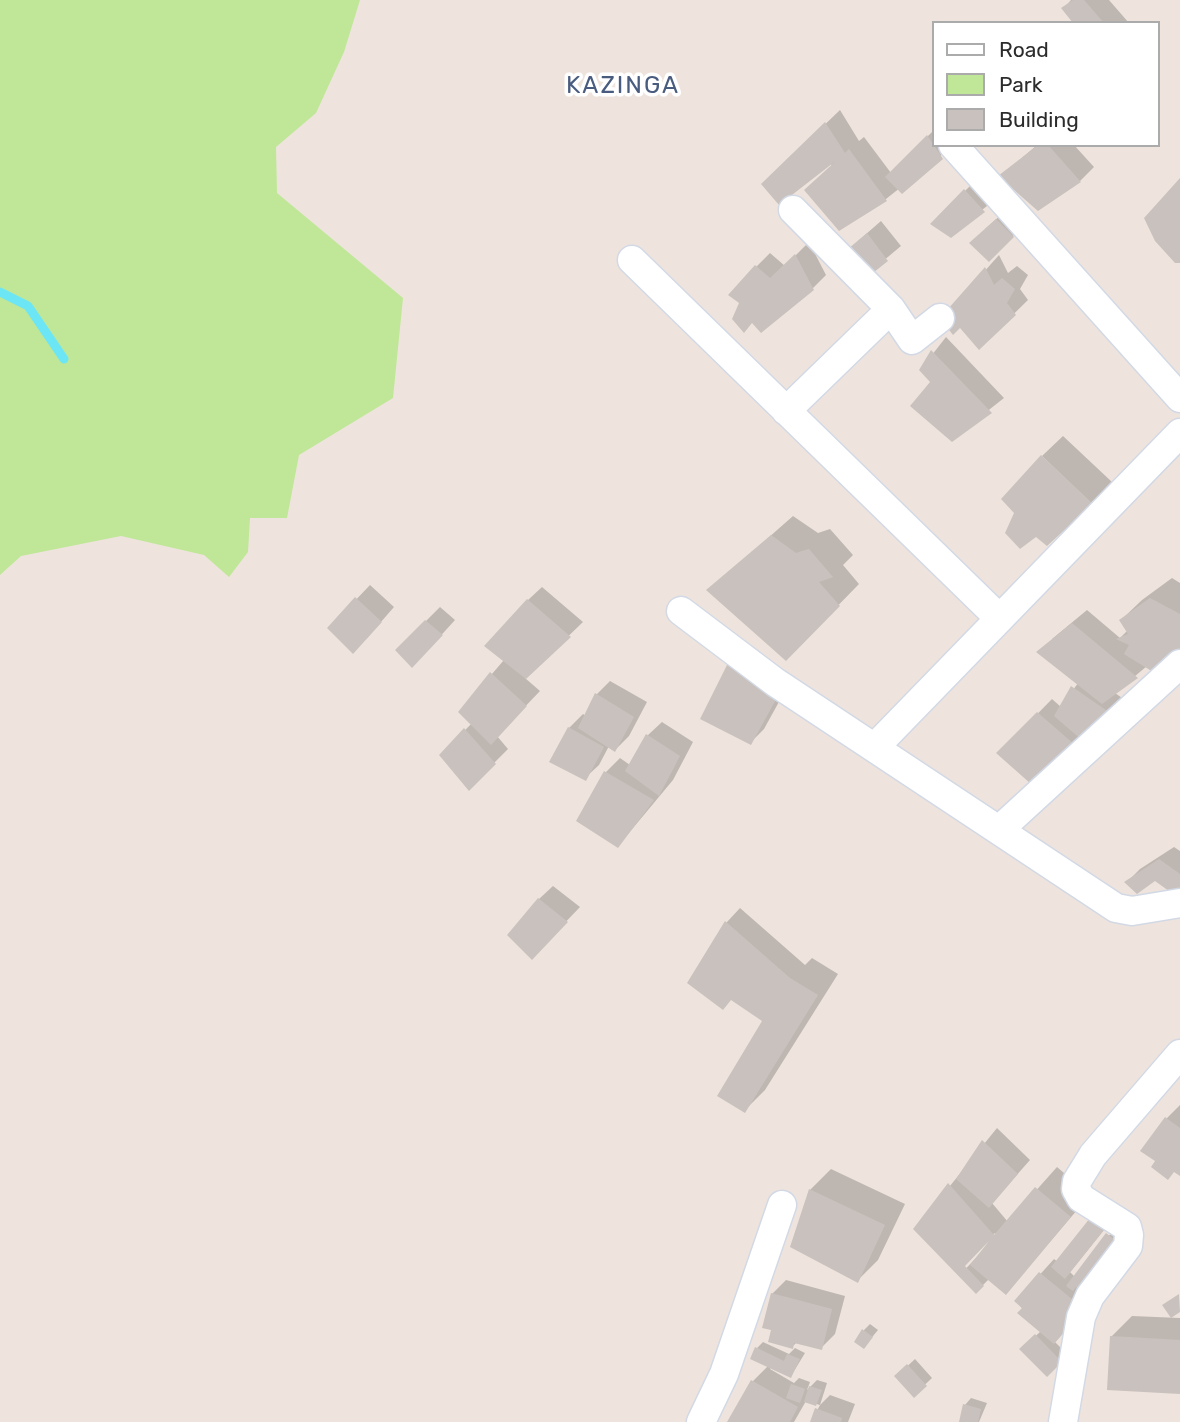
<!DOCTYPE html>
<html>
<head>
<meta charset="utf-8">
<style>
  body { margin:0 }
  #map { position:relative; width:1180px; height:1422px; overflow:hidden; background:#eee4dd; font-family:Rubik,sans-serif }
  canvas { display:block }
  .legend { position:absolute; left:932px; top:21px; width:228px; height:126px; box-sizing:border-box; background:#fff; border:2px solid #ababab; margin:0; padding:9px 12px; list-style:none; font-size:21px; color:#2c2c2c }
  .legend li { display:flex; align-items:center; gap:14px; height:35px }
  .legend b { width:35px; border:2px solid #ababab }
</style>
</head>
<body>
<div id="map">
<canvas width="1180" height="1422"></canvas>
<ul class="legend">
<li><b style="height:9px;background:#fff"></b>Road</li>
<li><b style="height:19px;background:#bfe797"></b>Park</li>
<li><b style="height:19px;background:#c9c1bd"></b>Building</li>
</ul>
</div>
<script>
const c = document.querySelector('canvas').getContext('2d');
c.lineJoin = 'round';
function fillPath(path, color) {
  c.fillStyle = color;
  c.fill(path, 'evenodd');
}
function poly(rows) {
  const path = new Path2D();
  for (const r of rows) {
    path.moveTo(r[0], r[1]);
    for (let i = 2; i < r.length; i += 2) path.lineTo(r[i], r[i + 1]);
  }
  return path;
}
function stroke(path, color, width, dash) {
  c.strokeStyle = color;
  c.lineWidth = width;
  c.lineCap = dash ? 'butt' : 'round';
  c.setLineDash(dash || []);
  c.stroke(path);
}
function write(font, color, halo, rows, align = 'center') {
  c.font = font + ' Rubik,sans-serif';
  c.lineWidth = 7;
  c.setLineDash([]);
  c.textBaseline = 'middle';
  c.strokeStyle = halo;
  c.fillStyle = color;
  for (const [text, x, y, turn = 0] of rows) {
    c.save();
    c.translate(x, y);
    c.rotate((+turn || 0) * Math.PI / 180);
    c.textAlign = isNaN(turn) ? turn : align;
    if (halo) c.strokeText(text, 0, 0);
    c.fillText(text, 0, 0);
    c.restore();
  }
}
const green = poly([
  [0,0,360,0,344,52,316,113,276,147,277,193,403,298,393,398,299,455,287,518,250,518,248,552,229,577,204,555,121,536,21,556,0,575]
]);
const shadow = poly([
  [1071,0,1109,0,1129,23,1075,23,1064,8],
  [840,110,859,141,864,137,891,173,933,131,933,145,954,145,886,199,840,229,831,163,763,184],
  [1037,145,1074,145,1094,167,1080,181,1038,209,1001,176],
  [979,177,998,197,950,236,932,224],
  [1011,206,1027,222,989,260,985,229],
  [881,221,901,246,864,277,858,241],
  [809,242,826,275,812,289,753,322,756,267,770,253,785,266],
  [999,255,1008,273,1017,266,1028,275,1020,289,1028,300,979,348,960,326,942,319],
  [946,337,1004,398,952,439,932,382,921,369],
  [1063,436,1112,482,1091,503,1042,456],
  [793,516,818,533,830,529,853,555,843,565,859,584,786,659,709,590],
  [1172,578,1180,583,1180,656,1147,666,1115,693,1125,700,1074,744,999,753,1052,699,1061,707,1078,683,1052,639,1087,610,1120,638,1128,630,1121,620,1142,600],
  [370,585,394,607,367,638,329,628],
  [542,587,583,622,525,678,540,691,497,736,508,749,469,788,441,755,472,723,460,711,504,660,528,600],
  [440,607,455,620,426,652,397,650],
  [744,648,791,680,764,729,750,743],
  [610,681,647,702,629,736,615,750,609,746,599,765,585,778,569,728,583,714,586,716,596,695],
  [662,722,693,742,673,780,618,846,578,821,606,772,620,758,630,765,648,735],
  [1174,847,1180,851,1180,897,1155,879,1127,882,1140,869],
  [553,886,580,907,532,957,539,899],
  [740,908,805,965,812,958,838,974,765,1090,744,1111,772,1011,689,983,727,922],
  [1180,1105,1180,1174,1157,1161,1166,1119],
  [997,1128,1030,1160,992,1203,1008,1222,1057,1167,1090,1195,1006,1293,989,1279,976,1292,960,1275,997,1235,995,1233,957,1272,915,1229],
  [831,1169,905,1204,878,1260,857,1281,810,1190],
  [1116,1215,1070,1272,1075,1277,1121,1221,1138,1233,1068,1328,1055,1342,1067,1354,1047,1374,1022,1349,1041,1331,1016,1301,1054,1259,1058,1262,1091,1220],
  [786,1280,845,1296,835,1334,821,1348,797,1342,792,1347,774,1329,772,1294],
  [1132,1316,1180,1318,1180,1392,1111,1337],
  [870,1324,878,1330,864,1347,864,1330],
  [763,1342,789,1354,795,1348,805,1353,791,1376,771,1367,770,1369,794,1383,799,1378,810,1382,807,1390,817,1380,827,1383,820,1405,830,1395,855,1404,848,1422,811,1422,820,1405,806,1401,794,1422,729,1422,753,1381,768,1366,757,1348],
  [915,1359,932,1378,914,1395,897,1376],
  [971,1398,987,1403,979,1422,964,1422,965,1405]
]);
const stream = poly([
  [0,292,28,306,64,359]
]);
const building = poly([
  [1073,0,1084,0,1104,23,1073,23,1061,8],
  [825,122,845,153,849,149,887,201,839,231,804,190,837,160,779,205,761,184],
  [927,135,943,159,902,194,885,177],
  [1038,145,1048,145,1081,182,1038,211,998,176],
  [1180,178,1180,263,1175,263,1155,241,1144,218],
  [964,189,985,212,951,238,930,224],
  [996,219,1014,237,989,262,969,243],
  [867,233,888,261,864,280,842,254],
  [795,254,814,290,761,333,752,323,744,333,732,319,739,303,728,295,755,265,770,278],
  [985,267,994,285,1002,278,1015,289,1007,303,1016,315,979,350,960,328,953,335,940,318],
  [931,350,992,413,952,442,910,406,930,382,919,370],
  [1041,455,1093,504,1047,546,1036,537,1020,549,1005,533,1014,513,1001,499],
  [771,535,796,553,809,549,833,577,819,582,840,606,786,661,706,590],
  [355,597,382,622,353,654,327,628],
  [1150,598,1180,614,1180,658,1158,675,1124,654,1129,645,1116,639,1128,634,1119,620],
  [527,599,571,637,526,679,484,646],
  [425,620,443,635,412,668,395,650],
  [1072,623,1138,678,1102,704,1036,652],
  [729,661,779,694,751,745,700,719],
  [490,672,527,706,491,745,458,712],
  [1071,686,1113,715,1083,741,1054,716],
  [595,693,634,717,615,752,578,728],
  [1037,712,1075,745,1031,784,996,753],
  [568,727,604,747,586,781,549,762],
  [464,728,496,764,469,791,439,755],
  [646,734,680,756,659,796,625,771],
  [604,771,654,800,618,848,576,821],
  [1159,859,1180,874,1180,899,1155,881,1137,894,1124,882],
  [538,898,568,922,532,960,507,935],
  [725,921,790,978,818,995,745,1113,717,1096,762,1021,731,1000,723,1010,687,983],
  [1165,1117,1180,1128,1180,1176,1174,1172,1168,1180,1151,1167,1155,1161,1140,1151],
  [982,1140,1018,1174,989,1208,956,1179],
  [948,1183,994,1235,1035,1187,1071,1217,1006,1295,970,1265,989,1241,965,1266,984,1286,976,1294,913,1229],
  [809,1189,885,1225,858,1283,790,1247],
  [1090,1218,1104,1230,1065,1279,1051,1267],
  [1106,1233,1125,1248,1088,1297,1076,1287,1073,1291,1066,1286],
  [1039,1272,1084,1309,1054,1344,1017,1313,1022,1308,1014,1301],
  [771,1293,832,1309,822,1350,794,1343,793,1349,768,1342,771,1330,762,1328],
  [1179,1294,1180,1312,1171,1318,1162,1305],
  [862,1329,873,1337,864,1349,854,1342],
  [1035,1334,1062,1362,1047,1377,1019,1349],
  [1110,1336,1180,1340,1180,1394,1107,1390],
  [755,1347,784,1361,787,1354,800,1359,791,1378,750,1359],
  [907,1364,927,1386,914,1398,894,1376],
  [751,1380,798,1407,790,1422,727,1422],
  [791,1384,805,1389,800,1403,786,1398],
  [809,1386,822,1390,816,1406,804,1402],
  [963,1404,981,1409,978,1422,959,1422],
  [815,1408,842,1418,841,1422,810,1422]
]);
const minor = poly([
  [953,145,1180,398],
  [793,210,891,309],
  [632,260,999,618],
  [786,411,891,309,912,340,940,318],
  [681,611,775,682,1116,908,1132,911,1180,903],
  [875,747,1180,433],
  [1000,829,1180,664],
  [701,1422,724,1374,782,1205],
  [1063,1422,1081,1317,1090,1296,1128,1246,1129,1235,1127,1227,1081,1198,1076,1189,1077,1181,1093,1155,1180,1054]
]);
const quarterNames = [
  ["KAZINGA",623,86]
];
fillPath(green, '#bfe797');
fillPath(shadow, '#0003');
stroke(stream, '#6ce6f4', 9);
fillPath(building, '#c9c1bd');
stroke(minor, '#d2d9e5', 31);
stroke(minor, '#fff', 28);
c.letterSpacing = '2px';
write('24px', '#495b7f', '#fff', quarterNames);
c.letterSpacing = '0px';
</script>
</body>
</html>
